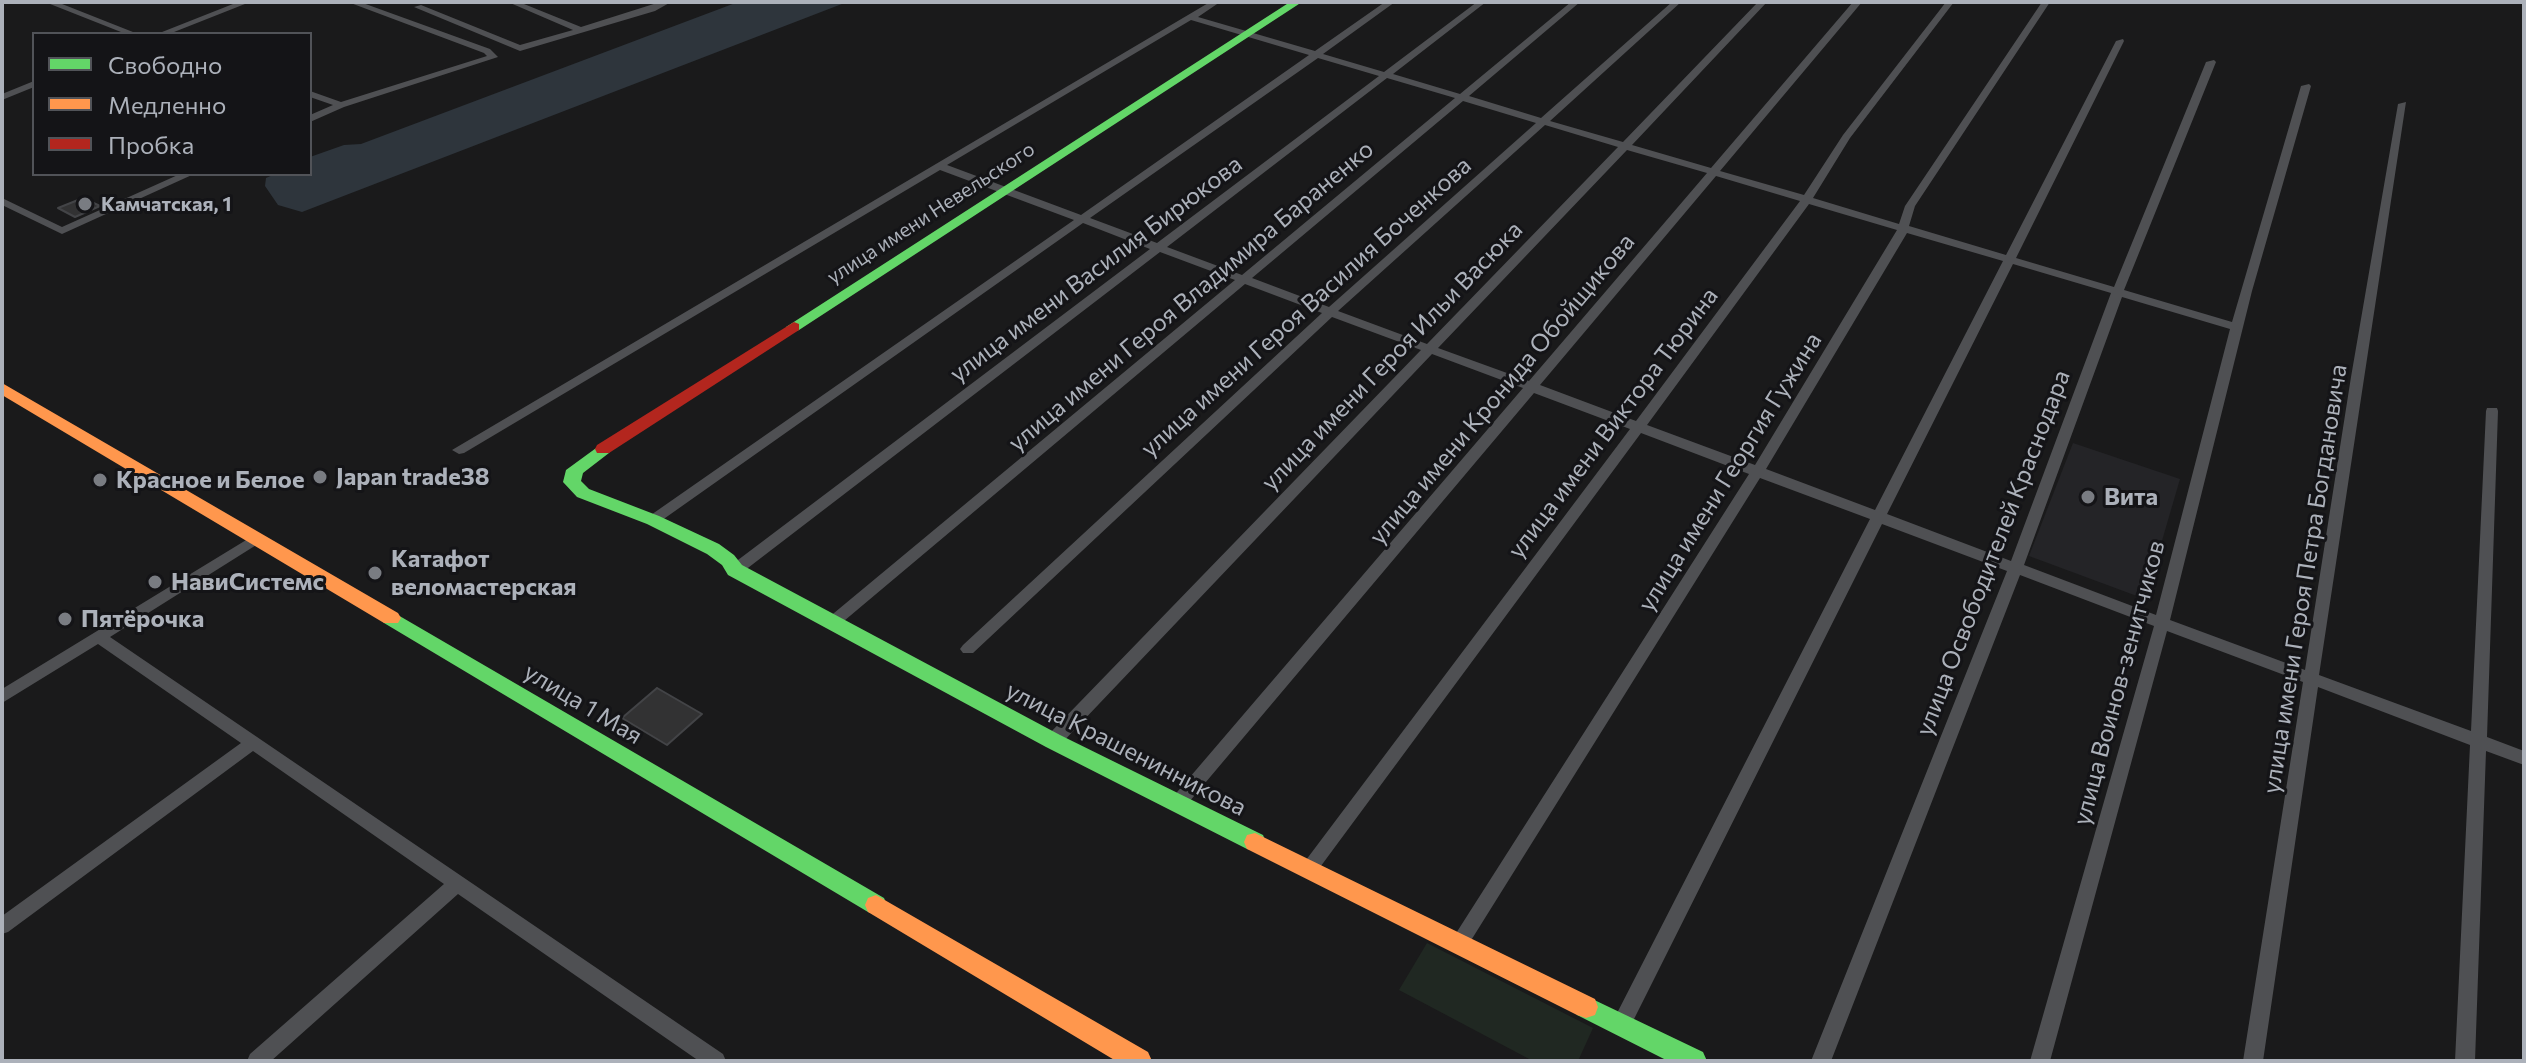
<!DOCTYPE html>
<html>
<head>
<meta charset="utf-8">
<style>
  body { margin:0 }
  #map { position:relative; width:2526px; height:1063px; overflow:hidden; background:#1a1a1b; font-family:Commissioner,sans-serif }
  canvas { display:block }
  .frame { position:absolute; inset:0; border:4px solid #acb1ba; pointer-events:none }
  .legend { position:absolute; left:32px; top:32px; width:280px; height:144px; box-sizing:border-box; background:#141417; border:2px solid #515358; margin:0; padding:10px 14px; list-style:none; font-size:24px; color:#acb1ba }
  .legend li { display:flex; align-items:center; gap:16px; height:40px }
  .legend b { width:40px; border:2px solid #515358 }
</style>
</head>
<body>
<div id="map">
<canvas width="2526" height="1063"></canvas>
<div class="frame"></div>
<ul class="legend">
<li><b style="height:10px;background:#63d668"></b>Свободно</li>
<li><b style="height:10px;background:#ff974d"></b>Медленно</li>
<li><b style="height:10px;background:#b3261e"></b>Пробка</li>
</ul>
</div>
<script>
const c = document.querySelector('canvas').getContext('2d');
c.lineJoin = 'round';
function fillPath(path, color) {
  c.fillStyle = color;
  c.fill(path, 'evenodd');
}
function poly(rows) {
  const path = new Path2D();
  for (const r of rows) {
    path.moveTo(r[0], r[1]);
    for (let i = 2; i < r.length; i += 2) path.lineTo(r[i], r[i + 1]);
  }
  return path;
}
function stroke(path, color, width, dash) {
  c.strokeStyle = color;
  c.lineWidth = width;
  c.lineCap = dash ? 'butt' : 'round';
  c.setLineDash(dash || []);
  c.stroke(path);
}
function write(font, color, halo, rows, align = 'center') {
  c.font = font + ' Commissioner,sans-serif';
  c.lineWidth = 6;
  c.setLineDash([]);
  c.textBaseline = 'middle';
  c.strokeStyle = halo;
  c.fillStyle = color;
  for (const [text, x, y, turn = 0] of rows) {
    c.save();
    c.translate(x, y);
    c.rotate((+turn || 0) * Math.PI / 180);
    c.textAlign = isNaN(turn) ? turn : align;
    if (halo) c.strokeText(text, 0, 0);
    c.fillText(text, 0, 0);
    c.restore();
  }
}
const built = poly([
  [2073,443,2180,479,2145,599,2029,556]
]);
const green = poly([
  [1427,943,1593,1028,1578,1061,1533,1061,1399,990]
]);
const water = poly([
  [738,2,847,2,302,212,278,205,265,186,266,178,275,174,310,174,310,157,344,145,361,144]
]);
const building = poly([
  [83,198,100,206,75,217,58,208,83,198],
  [657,688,702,714,667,745,622,718,657,688]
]);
const street = poly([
  [45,2,57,2,138,34,126,34,45,2],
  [238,2,250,2,169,34,157,34,238,2],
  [348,2,360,2,490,49,498,57,344,107,310,122,310,115,333,105,310,97,310,91,341,102,487,56,484,53,348,2],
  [508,2,519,2,581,27,660,2,671,2,655,11,520,51,414,7,421,5,520,45,573,30,508,2],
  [1210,2,1220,2,1198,17,1315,51,1385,2,1395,2,1323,54,1384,72,1477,2,1486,2,1393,74,1460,94,1571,2,1580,2,1469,96,1541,118,1672,2,1681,2,1550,121,1623,142,1758,2,1767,2,1632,145,1711,168,1853,2,1862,2,1720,171,1804,195,1843,135,1946,2,1954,2,1850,138,1813,198,1899,224,1905,206,2042,2,2050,2,1915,206,1909,226,2006,255,2116,41,2123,39,2124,41,2016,258,2114,287,2206,62,2214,60,2216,62,2124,290,2232,322,2301,86,2309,84,2311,86,2252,291,2170,620,2305,670,2351,377,2398,104,2406,102,2319,675,2471,731,2486,411,2487,408,2497,408,2498,411,2487,737,2524,751,2524,765,2486,751,2475,1061,2455,1061,2470,745,2318,687,2263,1061,2243,1061,2303,682,2167,631,2050,1061,2030,1061,2154,626,2020,575,1831,1061,1811,1061,2007,571,1882,524,1628,1031,1621,1034,1614,1031,1611,1025,1614,1019,1870,519,1760,478,1465,950,1459,952,1453,950,1450,944,1453,938,1749,474,1641,433,1315,874,1309,877,1303,874,1300,869,1303,864,1630,429,1534,393,1184,808,1178,810,1172,808,1170,803,1172,798,1523,388,1432,354,1059,746,1053,747,1047,746,1045,741,1047,736,1421,350,1332,317,973,653,963,653,960,649,963,645,1322,313,1245,284,838,626,828,626,826,622,828,618,1235,280,1160,252,740,574,730,574,728,570,730,566,1150,249,1083,223,658,523,648,523,646,520,648,517,1074,220,940,170,464,453,459,454,452,450,1210,2],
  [1191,20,1309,55,1081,215,947,165,1191,20],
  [1318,58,1379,76,1157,243,1090,218,1318,58],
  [1387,78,1455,98,1242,275,1167,247,1387,78],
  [1463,101,1536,123,1329,307,1252,278,1463,101],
  [1545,125,1618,147,1427,344,1338,311,1545,125],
  [1627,150,1707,173,1529,381,1438,348,1627,150],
  [1716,176,1800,201,1636,421,1540,385,1716,176],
  [1809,204,1897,230,1755,465,1647,425,1809,204],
  [1907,233,2003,261,1875,510,1766,469,1907,233],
  [2013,264,2111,293,2011,561,1887,514,2013,264],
  [2122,297,2230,329,2156,615,2024,565,2122,297],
  [34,81,34,87,2,100,2,94,34,81],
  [180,174,194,174,62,234,2,205,2,198,62,227,180,174],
  [256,534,261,536,263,539,261,542,110,637,723,1054,726,1061,699,1061,458,894,271,1061,247,1061,250,1054,444,884,253,751,8,932,2,934,2,916,241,743,98,644,2,703,2,689,256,534]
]);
const fast = poly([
  [1290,2,1302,2,799,330,794,332,786,327,1290,2],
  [603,443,609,445,611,449,609,453,583,473,581,481,589,489,659,516,719,544,734,555,742,565,1060,735,1263,835,1266,842,1263,849,1255,851,1247,849,1046,747,728,575,722,565,707,554,647,524,577,497,563,482,566,470,603,443],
  [391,611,884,898,887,905,884,912,876,915,868,912,384,623,381,618,384,613,391,611],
  [1586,996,1703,1052,1707,1061,1668,1061,1577,1015,1574,1007,1577,999,1586,996]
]);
const slow = poly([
  [2,383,398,613,401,618,398,623,384,623,2,395,2,383],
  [1255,833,1595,999,1598,1007,1595,1015,1586,1018,1577,1015,1247,849,1244,842,1247,835,1255,833],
  [876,895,1148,1052,1152,1061,1116,1061,868,912,865,905,868,898,876,895]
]);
const jam = poly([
  [794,322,799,324,799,330,609,453,597,453,595,449,597,445,794,322]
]);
const markers = [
  [85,204,8,"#797c82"],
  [320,477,8,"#797c82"],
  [100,480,8,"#797c82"],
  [2088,497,8,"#797c82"],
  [375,573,8,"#797c82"],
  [155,582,8,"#797c82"],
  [65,619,8,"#797c82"]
];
const farPoinames = [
  ["Камчатская, 1",101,204]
];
const farStreetnames = [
  ["улица имени Невельского",931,213,-33]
];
const streetNames = [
  ["улица имени Василия Бирюкова",1096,269,-37],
  ["улица имени Героя Владимира Бараненко",1191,296,-40],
  ["улица имени Героя Василия Боченкова",1306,307,-42],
  ["улица имени Героя Ильи Васюка",1392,356,-46],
  ["улица имени Кронида Обойщикова",1502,389,-50],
  ["улица имени Виктора Тюрина",1613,423,-53],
  ["улица имени Георгия Гужина",1730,472,-58],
  ["улица Освободителей Краснодара",1993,553,-69],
  ["улица имени Героя Петра Богдановича",2305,579,-81],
  ["улица Воинов-зенитчиков",2119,683,-75],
  ["улица 1 Мая",583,704,31],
  ["улица Крашенинникова",1126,749,27]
];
const poiNames = [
  ["Japan trade38",336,477],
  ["Красное и Белое",116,480],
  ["Вита",2104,497],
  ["Катафот",391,559],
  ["веломастерская",391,587],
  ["НавиСистемс",171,582],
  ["Пятёрочка",81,619]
];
fillPath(built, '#242427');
fillPath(green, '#202822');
fillPath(water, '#2e353c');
fillPath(building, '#323233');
stroke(building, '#434447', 2);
fillPath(street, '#4f5053');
fillPath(fast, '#63d668');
fillPath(slow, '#ff974d');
fillPath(jam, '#b3261e');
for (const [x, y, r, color] of markers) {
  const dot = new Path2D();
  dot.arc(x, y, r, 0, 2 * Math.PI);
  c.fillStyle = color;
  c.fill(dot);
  stroke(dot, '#141417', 3);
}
write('bold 20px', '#acb1ba', '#141417', farPoinames, 'left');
write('20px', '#acb1ba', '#141417', farStreetnames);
write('24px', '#acb1ba', '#141417', streetNames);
write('bold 24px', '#acb1ba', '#141417', poiNames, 'left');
</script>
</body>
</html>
